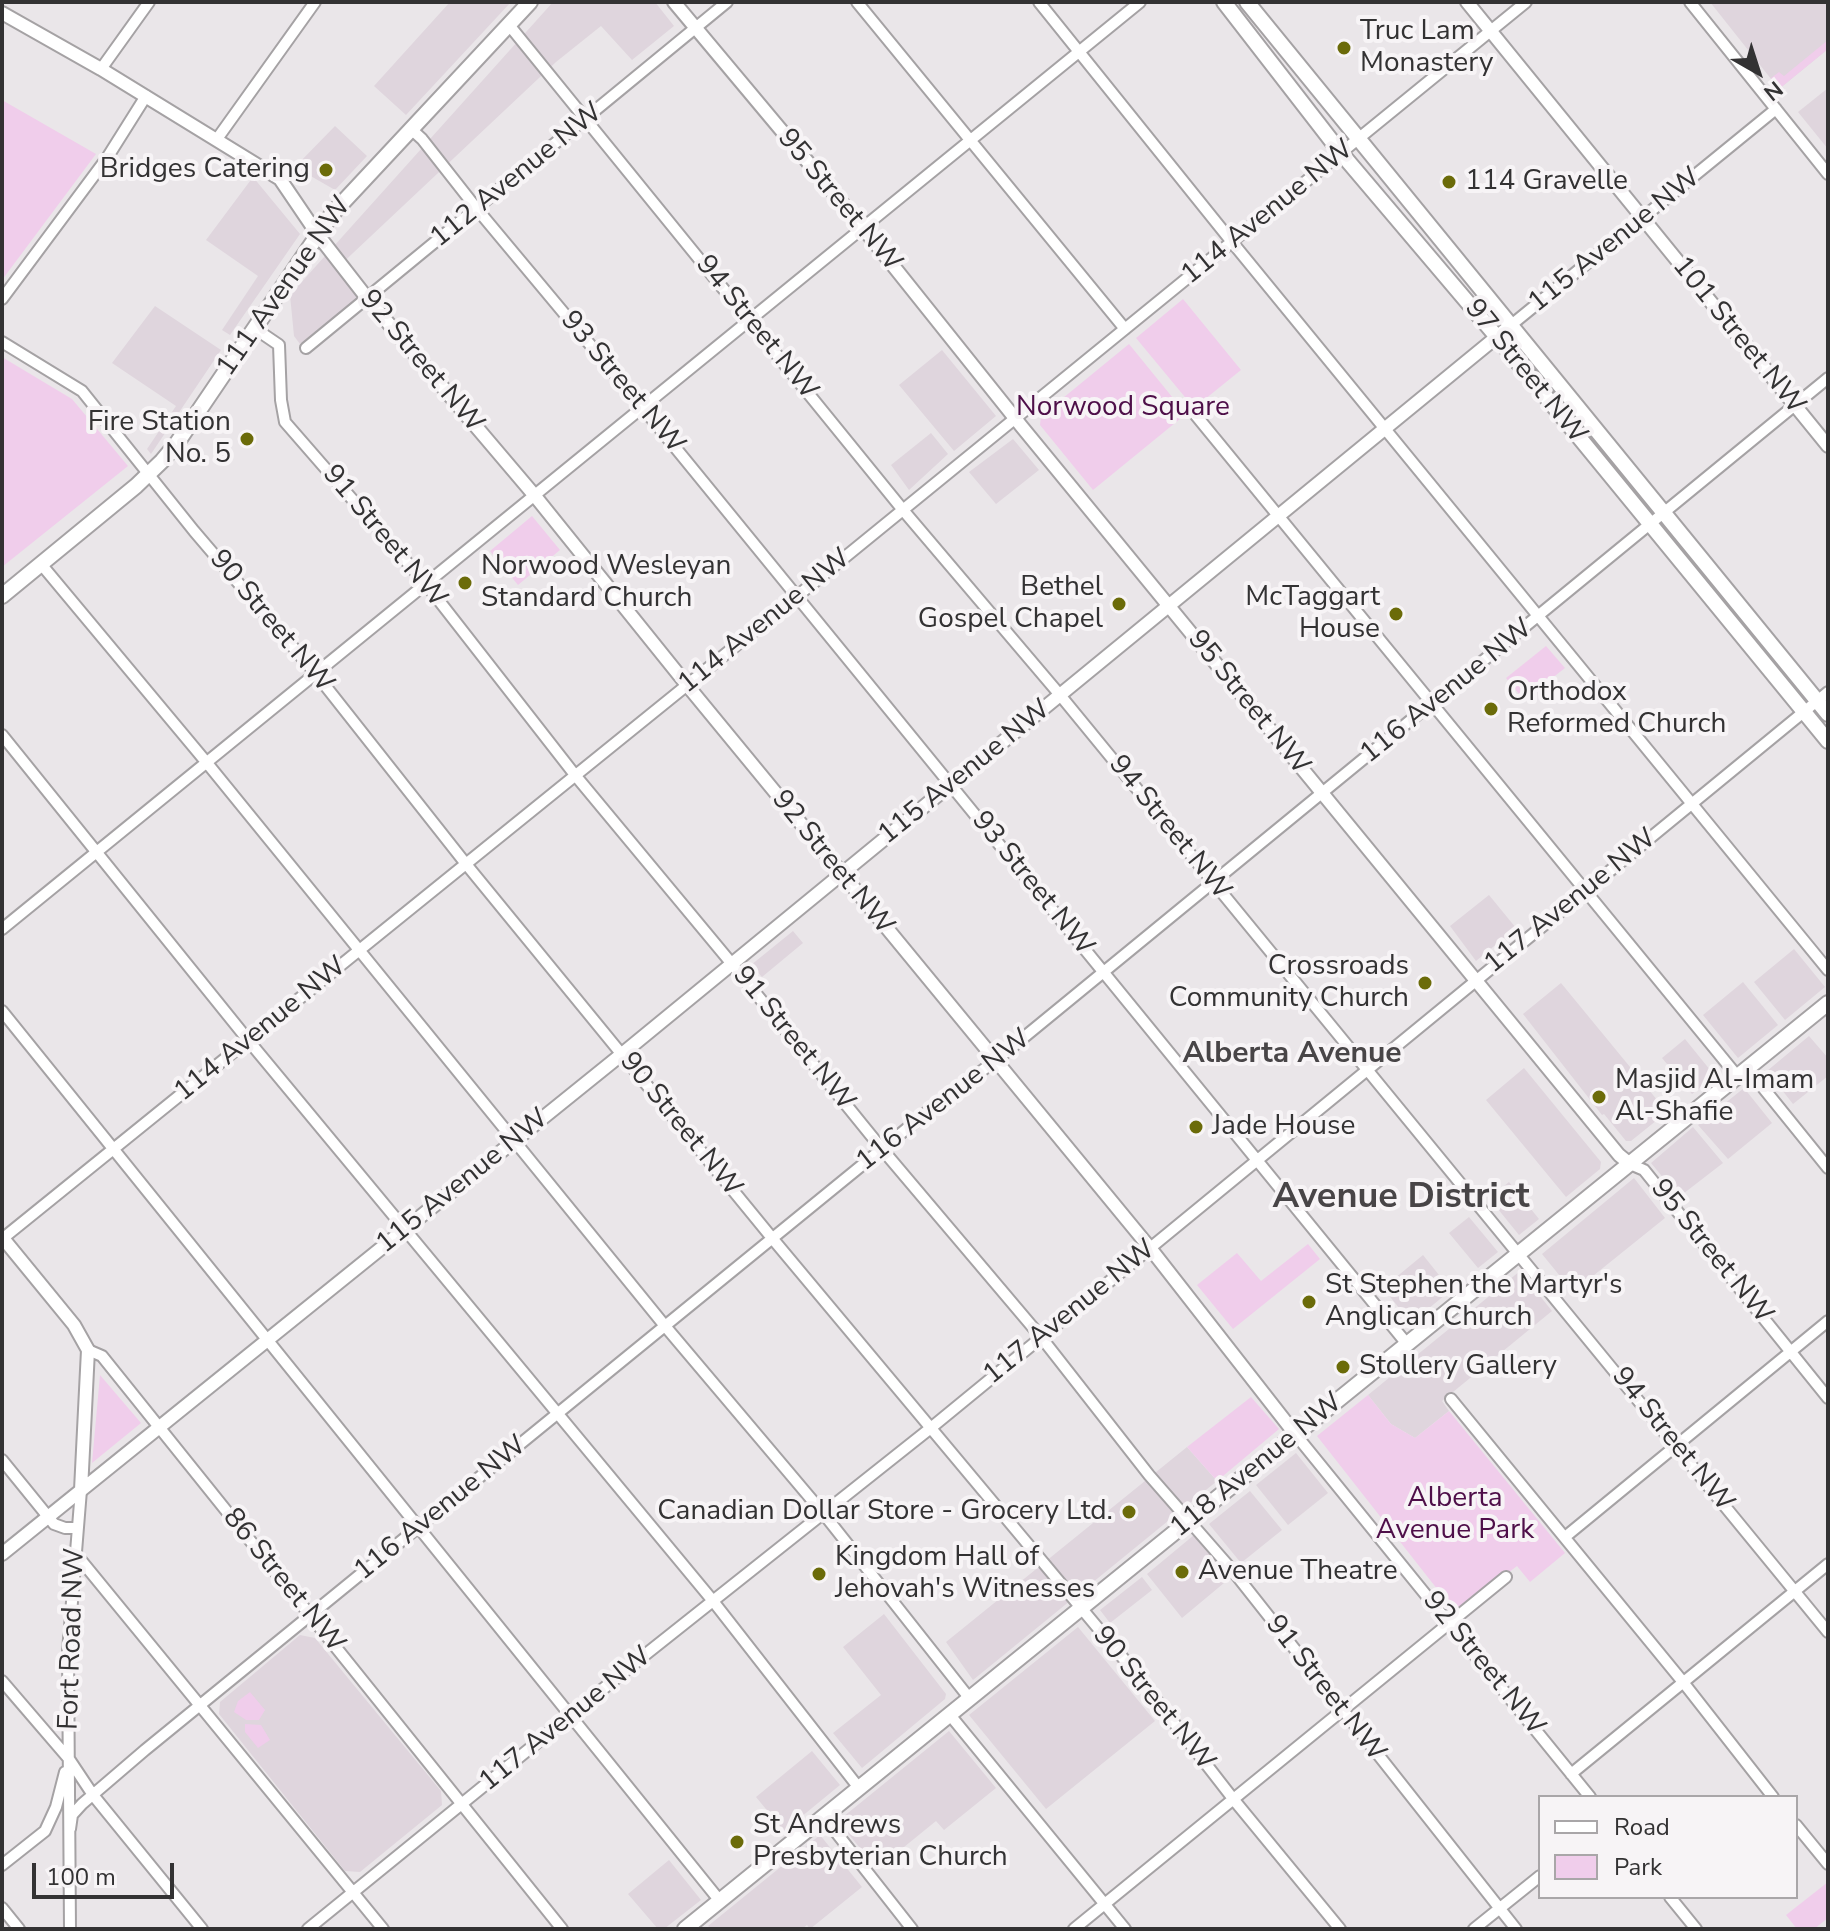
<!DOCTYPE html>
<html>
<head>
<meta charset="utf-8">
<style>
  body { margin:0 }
  #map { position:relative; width:1830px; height:1931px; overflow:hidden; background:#eae6e9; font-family:"Nunito Sans",sans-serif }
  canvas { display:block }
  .frame { position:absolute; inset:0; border:4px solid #333233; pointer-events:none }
  .legend { position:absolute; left:1538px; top:1795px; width:260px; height:104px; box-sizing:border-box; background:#f7f4f6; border:2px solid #a9a6a8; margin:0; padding:10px 14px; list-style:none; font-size:24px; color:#333233 }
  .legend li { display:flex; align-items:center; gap:16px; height:40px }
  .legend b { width:40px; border:2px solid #a9a6a8 }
  .north { position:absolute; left:1718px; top:32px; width:80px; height:80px; -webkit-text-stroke:6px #f7f4f6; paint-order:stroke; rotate:141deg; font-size:22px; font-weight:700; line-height:32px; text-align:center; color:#333233 }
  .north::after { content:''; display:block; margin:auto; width:28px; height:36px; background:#333233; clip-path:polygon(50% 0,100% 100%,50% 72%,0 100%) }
  .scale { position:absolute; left:32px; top:1863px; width:142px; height:36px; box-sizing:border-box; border:4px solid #333233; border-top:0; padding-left:10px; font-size:24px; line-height:28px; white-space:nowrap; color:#333233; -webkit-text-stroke:6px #f7f4f6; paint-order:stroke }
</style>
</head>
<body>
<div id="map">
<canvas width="1830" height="1931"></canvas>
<div class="frame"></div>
<ul class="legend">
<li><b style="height:10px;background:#fff"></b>Road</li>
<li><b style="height:22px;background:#f0cdeb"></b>Park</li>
</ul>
<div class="north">N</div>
<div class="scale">100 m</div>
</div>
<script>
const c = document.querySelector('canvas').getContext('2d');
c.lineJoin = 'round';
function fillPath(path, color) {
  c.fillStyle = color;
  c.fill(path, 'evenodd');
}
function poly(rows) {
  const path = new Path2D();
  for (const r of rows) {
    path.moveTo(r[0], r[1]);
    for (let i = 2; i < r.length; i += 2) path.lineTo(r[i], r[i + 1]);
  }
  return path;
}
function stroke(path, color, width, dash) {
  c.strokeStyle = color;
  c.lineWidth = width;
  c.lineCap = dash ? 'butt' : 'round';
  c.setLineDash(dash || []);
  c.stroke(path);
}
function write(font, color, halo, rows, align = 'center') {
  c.font = font + ' "Nunito Sans",sans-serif';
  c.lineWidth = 8;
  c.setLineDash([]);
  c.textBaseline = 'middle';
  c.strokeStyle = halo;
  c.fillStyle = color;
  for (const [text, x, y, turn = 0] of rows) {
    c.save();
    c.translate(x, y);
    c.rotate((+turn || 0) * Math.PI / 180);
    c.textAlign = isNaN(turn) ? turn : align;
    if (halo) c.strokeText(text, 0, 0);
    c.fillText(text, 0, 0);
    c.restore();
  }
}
const built = poly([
  [450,2,511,2,406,115,374,86],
  [553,2,655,2,674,26,632,60,601,26,556,62,336,269,359,298,300,344,294,336,290,295],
  [1710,2,1828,2,1828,49,1779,89],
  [1828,88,1828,149,1798,112],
  [335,126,367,156,335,190,295,167],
  [253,177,300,234,230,335,222,330,258,276,206,240],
  [155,306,221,350,151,454,147,449,176,406,112,363],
  [942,350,996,416,954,451,899,385],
  [931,433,948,454,909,490,891,465],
  [1013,439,1039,470,996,504,969,472],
  [1489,895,1516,928,1476,961,1450,926],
  [793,931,803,943,762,977,751,965],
  [1794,949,1825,987,1785,1020,1754,982],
  [1743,982,1778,1025,1738,1058,1703,1015],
  [1561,983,1667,1112,1631,1141,1626,1141,1604,1114,1602,1115,1523,1014],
  [1809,1036,1828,1058,1828,1076,1793,1104,1767,1071],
  [1685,1039,1715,1076,1692,1094,1662,1058],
  [1524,1068,1601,1162,1600,1169,1566,1197,1486,1100],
  [1744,1088,1772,1123,1728,1159,1698,1125],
  [1693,1127,1723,1163,1679,1197,1651,1163],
  [1634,1178,1665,1218,1573,1292,1542,1254],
  [1509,1182,1539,1219,1519,1235,1489,1198],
  [1469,1217,1498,1252,1478,1268,1449,1233],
  [1423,1255,1451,1290,1411,1323,1383,1288],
  [1520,1271,1552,1311,1442,1401,1449,1411,1415,1438,1391,1424,1368,1395],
  [1187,1447,1217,1481,973,1680,946,1642],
  [1296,1453,1328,1493,1288,1525,1256,1485],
  [1250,1491,1282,1530,1241,1563,1209,1524],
  [1194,1535,1230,1578,1182,1618,1147,1574],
  [1142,1577,1152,1590,1110,1623,1100,1610],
  [884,1614,946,1694,945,1699,862,1768,833,1733,881,1695,843,1647],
  [1078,1627,1155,1721,1046,1809,969,1715],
  [300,1635,315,1638,441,1791,442,1805,360,1872,345,1871,219,1714,220,1702],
  [949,1731,996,1788,944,1830,936,1821,877,1869,838,1821],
  [812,1751,840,1785,784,1831,756,1797],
  [820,1835,862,1887,810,1929,807,1925,802,1929,711,1929,708,1926],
  [669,1860,701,1900,664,1929,658,1929,628,1894]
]);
const green = poly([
  [1828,40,1828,49,1779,89,1771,78,1779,72,1784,76],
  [2,100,96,154,2,280],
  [1183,299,1241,370,1194,408,1136,338],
  [1129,344,1186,414,1093,490,1040,425,1041,416],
  [2,357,72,399,128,466,2,567],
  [532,516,560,550,518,585,490,551],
  [1546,646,1565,668,1524,700,1506,678],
  [1308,1244,1320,1259,1233,1329,1197,1285,1237,1253,1261,1281],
  [100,1375,141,1423,92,1463],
  [1368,1395,1391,1424,1415,1438,1449,1411,1565,1553,1530,1582,1517,1566,1456,1613,1317,1436],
  [1251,1397,1279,1429,1217,1481,1187,1447],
  [250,1692,265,1710,259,1720,246,1720,234,1712,238,1701],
  [245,1724,261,1725,270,1740,258,1748,245,1732],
  [1828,1882,1828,1918,1814,1929,1797,1929,1786,1915]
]);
const minor = poly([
  [857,2,1125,329],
  [1039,2,1232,242,1828,970],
  [1690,2,1828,174],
  [509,25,903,510,1060,695,1828,1632],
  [101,69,149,2],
  [411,129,422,139,477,209,643,408,1407,1344],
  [217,139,315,2],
  [2,299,107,158,146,96],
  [1510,326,1776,109],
  [254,328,279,345,281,400,285,422,426,584,575,775,732,964,882,1149,1041,1337,1149,1475,1233,1571,1516,1929],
  [2,342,82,391,194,531,316,674,466,864,772,1238,1133,1670,1234,1800,1340,1929],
  [306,348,727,2],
  [1194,413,1738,1077],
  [41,564,207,763,665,1326,823,1513,970,1699],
  [2,735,248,1040,713,1601,859,1788],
  [2,929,1140,2],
  [2,1011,720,1901],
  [1748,1069,1828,1168],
  [1630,1164,1644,1170,1828,1398],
  [2,1239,796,597,1526,2],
  [88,1350,102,1356,562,1929],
  [1451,1399,1683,1682,1773,1797],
  [1296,1435,1590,1797],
  [2,1460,54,1524,65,1528,78,1528],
  [1565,1537,1828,1321],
  [75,1553,383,1929],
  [2,1681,69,1759,93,1795,202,1929],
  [950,1715,1125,1929],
  [1571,1774,1828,1564],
  [824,1817,912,1929],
  [1796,1825,1828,1864],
  [70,1829,72,1815,82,1804,145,1750,937,1104,995,1061,1828,378],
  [2,1865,45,1831,56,1807,65,1772],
  [1670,1897,1696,1929],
  [2,1908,19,1929],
  [70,1929,68,1651,81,1490],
  [308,1929,641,1658,932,1427,1828,692],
  [1074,1929,1506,1577],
  [1474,1929,1540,1876]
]);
const tertiary = poly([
  [674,2,863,228,1022,427,1619,1155,1630,1164],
  [1467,2,1828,446],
  [2,13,101,69,280,179,318,235,367,298,535,496,687,685,1150,1248,1296,1435],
  [2,1237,74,1325,88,1350,81,1490],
  [2,1554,622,1054,1510,326]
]);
const secondary = poly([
  [1224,2,1341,153,1497,337,1828,741],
  [1247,2,1828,714],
  [2,596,136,486,162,461,177,443,332,214,530,2],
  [685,1929,1828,1003]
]);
const markers = [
  [1344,48,8,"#6b6b09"],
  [326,170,8,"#6b6b09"],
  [1449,182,8,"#6b6b09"],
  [247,439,8,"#6b6b09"],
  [465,583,8,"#6b6b09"],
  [1119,604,8,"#6b6b09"],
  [1396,614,8,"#6b6b09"],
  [1491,709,8,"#6b6b09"],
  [1425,983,8,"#6b6b09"],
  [1599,1097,8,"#6b6b09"],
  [1196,1127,8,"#6b6b09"],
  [1309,1302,8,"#6b6b09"],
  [1343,1367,8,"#6b6b09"],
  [1129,1512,8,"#6b6b09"],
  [1182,1572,8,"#6b6b09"],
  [819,1574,8,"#6b6b09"],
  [737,1842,8,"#6b6b09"]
];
const poiNames = [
  ["Truc Lam",1360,32],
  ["Monastery",1360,64],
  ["Bridges Catering",310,170,"right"],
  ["114 Gravelle",1465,182],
  ["Fire Station",231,423,"right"],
  ["No. 5",231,455,"right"],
  ["Norwood Wesleyan",481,567],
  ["Standard Church",481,599],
  ["Bethel",1103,588,"right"],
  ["Gospel Chapel",1103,620,"right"],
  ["McTaggart",1380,598,"right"],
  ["House",1380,630,"right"],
  ["Orthodox",1507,693],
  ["Reformed Church",1507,725],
  ["Crossroads",1409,967,"right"],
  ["Community Church",1409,999,"right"],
  ["Masjid Al-Imam",1615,1081],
  ["Al-Shafie",1615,1113],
  ["Jade House",1212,1127],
  ["St Stephen the Martyr's",1325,1286],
  ["Anglican Church",1325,1318],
  ["Stollery Gallery",1359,1367],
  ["Canadian Dollar Store - Grocery Ltd.",1113,1512,"right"],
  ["Kingdom Hall of",835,1558],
  ["Jehovah's Witnesses",835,1590],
  ["Avenue Theatre",1198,1572],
  ["St Andrews",753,1826],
  ["Presbyterian Church",753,1858]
];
const streetNames = [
  ["112 Avenue NW",517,176,-39],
  ["95 Street NW",839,201,50],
  ["114 Avenue NW",1268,213,-39],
  ["115 Avenue NW",1615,241,-39],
  ["111 Avenue NW",285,287,-55],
  ["94 Street NW",756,328,51],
  ["101 Street NW",1738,336,51],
  ["92 Street NW",421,362,50],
  ["97 Street NW",1525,372,51],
  ["93 Street NW",622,383,50],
  ["91 Street NW",384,537,50],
  ["90 Street NW",271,622,50],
  ["114 Avenue NW",765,622,-39],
  ["116 Avenue NW",1447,692,-39],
  ["95 Street NW",1248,703,51],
  ["115 Avenue NW",965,773,-39],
  ["94 Street NW",1169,828,51],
  ["92 Street NW",832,863,51],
  ["93 Street NW",1032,884,51],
  ["117 Avenue NW",1571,902,-39],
  ["114 Avenue NW",261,1030,-39],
  ["91 Street NW",793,1039,51],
  ["116 Avenue NW",944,1101,-38],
  ["90 Street NW",680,1125,51],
  ["115 Avenue NW",463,1182,-39],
  ["95 Street NW",1711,1252,51],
  ["117 Avenue NW",1070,1313,-39],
  ["94 Street NW",1672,1440,51],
  ["118 Avenue NW",1257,1466,-39],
  ["116 Avenue NW",441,1509,-39],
  ["86 Street NW",283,1581,51],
  ["Fort Road NW",73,1639,-88],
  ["92 Street NW",1483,1664,51],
  ["91 Street NW",1325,1689,52],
  ["90 Street NW",1153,1699,51],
  ["117 Avenue NW",566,1720,-39]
];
const parkNames = [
  ["Norwood Square",1123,408],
  ["Alberta",1455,1499],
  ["Avenue Park",1455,1531]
];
const neighbourhoodNames = [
  ["Alberta Avenue",1292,1055]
];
const districtNames = [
  ["Avenue District",1401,1198]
];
fillPath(built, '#dfd5dd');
fillPath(green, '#f0cdeb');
stroke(minor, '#a5a2a4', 14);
stroke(tertiary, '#a5a2a4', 16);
stroke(secondary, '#a5a2a4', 18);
stroke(minor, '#fff', 10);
stroke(tertiary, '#fff', 12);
stroke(secondary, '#fff', 14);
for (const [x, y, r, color] of markers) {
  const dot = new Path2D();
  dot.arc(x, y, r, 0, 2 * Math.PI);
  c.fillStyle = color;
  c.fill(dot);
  stroke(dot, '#f7f4f6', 3);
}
write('28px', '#333233', '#f7f4f6', poiNames, 'left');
write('28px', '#333233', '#f7f4f6', streetNames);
write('28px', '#4e0f49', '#f7f4f6', parkNames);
write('bold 30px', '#484547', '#f7f4f6', neighbourhoodNames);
write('bold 36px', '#484547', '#f7f4f6', districtNames);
</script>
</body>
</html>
